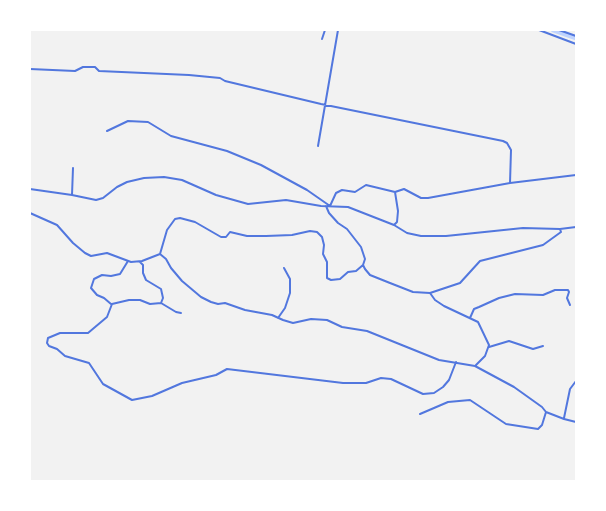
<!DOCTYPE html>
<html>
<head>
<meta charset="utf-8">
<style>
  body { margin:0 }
  #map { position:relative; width:606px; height:511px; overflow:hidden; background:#f2f2f2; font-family:"Golos Text",sans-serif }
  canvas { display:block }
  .frame { position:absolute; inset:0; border:31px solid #fff; pointer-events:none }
</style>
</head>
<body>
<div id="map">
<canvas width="606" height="511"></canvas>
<div class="frame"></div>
</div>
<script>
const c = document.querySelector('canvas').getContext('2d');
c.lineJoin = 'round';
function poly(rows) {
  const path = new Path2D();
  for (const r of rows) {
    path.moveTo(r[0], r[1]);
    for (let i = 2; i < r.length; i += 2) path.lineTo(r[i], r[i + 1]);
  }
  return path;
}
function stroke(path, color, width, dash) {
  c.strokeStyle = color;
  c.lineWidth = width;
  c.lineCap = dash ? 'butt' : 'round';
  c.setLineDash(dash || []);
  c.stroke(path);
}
const canal = poly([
  [553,30,576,38]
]);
const minor = poly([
  [539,30,576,44],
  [559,30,576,36],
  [322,39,325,30],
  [30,69,75,71,83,67,95,67,99,71,189,75,220,78,225,81,321,104,503,141,507,143,511,150,510,183],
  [107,131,128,121,148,122,171,136,227,151,261,165,307,190,330,206],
  [318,146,338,30],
  [30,189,72,195,96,200,103,198,117,187,127,182,144,178,164,177,182,180,216,195,248,204,286,200,321,206,348,207,394,225,407,233,421,236,446,236,523,228,560,229,576,227],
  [395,192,404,189,421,198,428,198,510,183,576,175],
  [72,195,73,168],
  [326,206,329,213,338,223,347,229,361,247,365,259,363,265],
  [330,206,336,193,342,190,355,192,366,185,395,192],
  [30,213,57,225,73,243,85,253,91,256,107,253,131,262,142,261,160,254,166,259,171,268,182,281,201,297,211,302,218,304,225,303,245,310,272,315,283,320,293,323,311,319,327,320,342,327,367,331,439,360,475,366,514,387,542,407,546,412,564,419,576,422],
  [394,225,397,222,398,211,395,192],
  [160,254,167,230,175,219,180,218,195,222,221,237,226,237,230,232,247,236,266,236,292,235,310,231,317,232,322,237,324,245,323,254,327,262,327,278,331,280,340,279,348,272,356,271,363,265,365,269,370,275,390,283,413,292,430,293,460,283,480,261,543,245,561,232,560,229],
  [140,262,143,265,143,273,146,280,161,289,163,298,161,303,176,312,181,313],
  [430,293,435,300,444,306,478,322,489,345,485,356,476,365],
  [111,304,104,298,97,295,91,288,94,279,102,275,111,276,120,274,128,261],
  [112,304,107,317,88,333,60,333,48,338,47,343,49,346,57,349,65,356,89,363,103,384,132,400,152,396,182,383,216,375,227,369,343,383,366,383,381,378,391,379,423,394,434,393,443,387,449,380,456,362],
  [112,304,129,300,140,300,150,304,161,303],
  [278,318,285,308,290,293,290,279,284,268],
  [470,318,474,309,479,307,499,298,515,294,543,295,555,290,568,290,569,292,567,298,570,305],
  [489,347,509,341,533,349,543,346],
  [420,414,448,402,470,400,506,424,538,429,542,425,546,412],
  [564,418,570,389,576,381]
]);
stroke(canal, '#bfd3fe', 4.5);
stroke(minor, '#5277de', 2);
</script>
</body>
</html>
